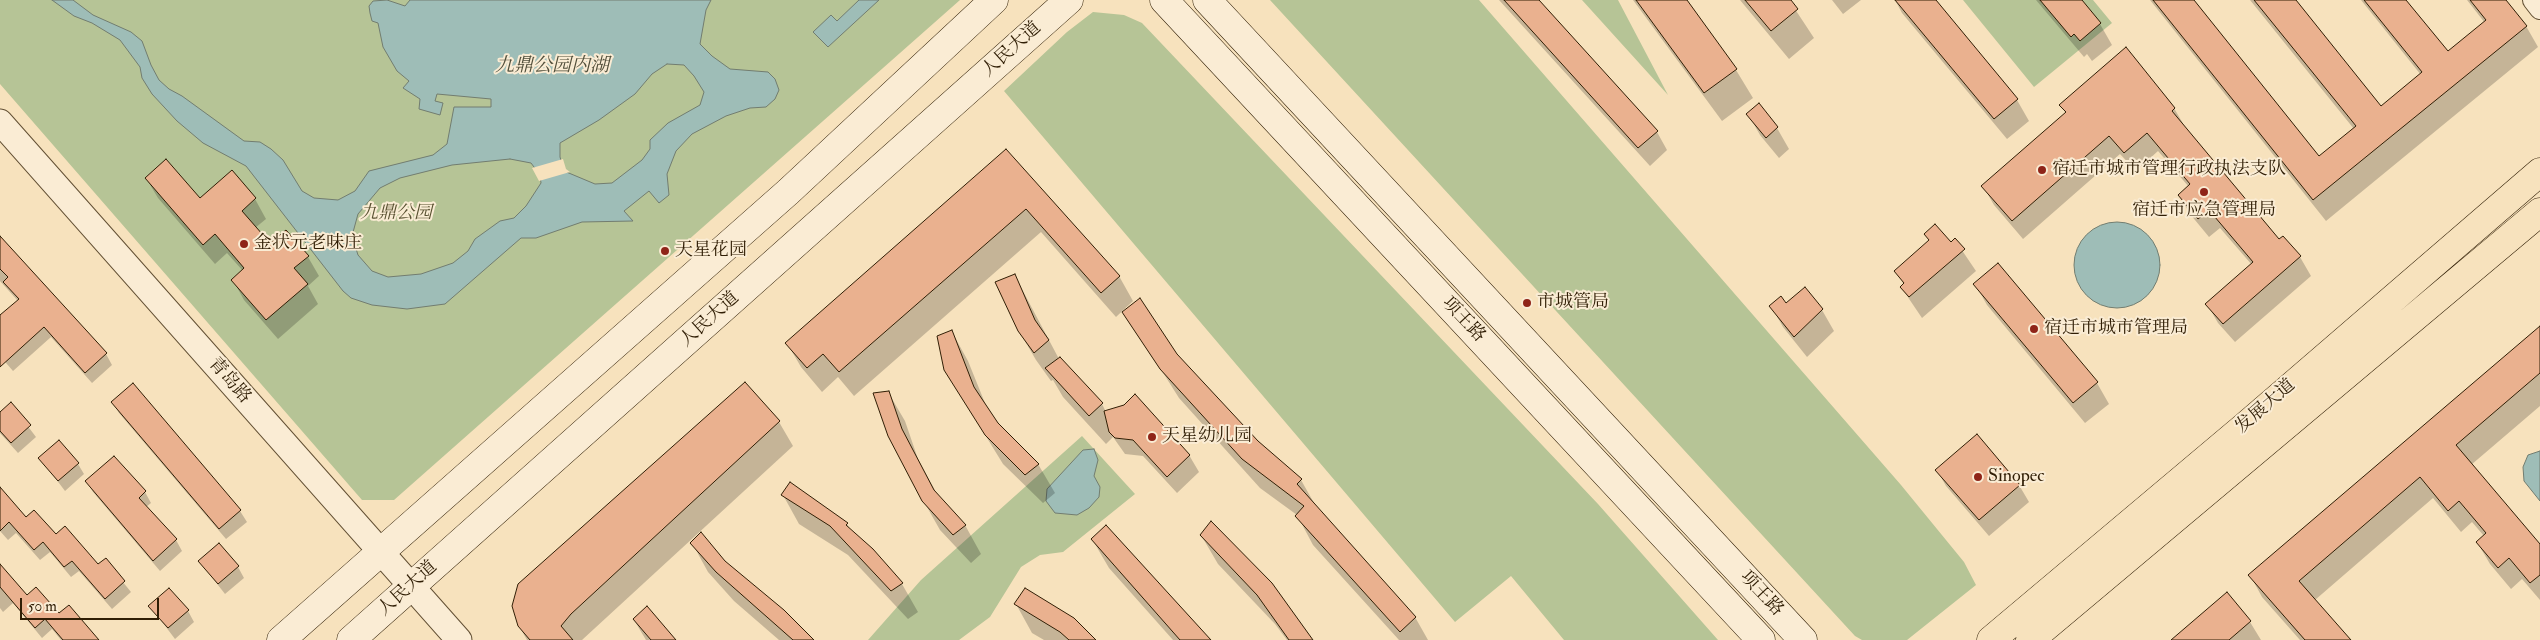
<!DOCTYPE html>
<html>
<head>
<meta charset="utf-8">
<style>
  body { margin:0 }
  #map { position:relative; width:2540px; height:640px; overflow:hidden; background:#f7e2bd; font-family:"IM FELL Double Pica",serif }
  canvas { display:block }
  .scale { position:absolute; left:20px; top:598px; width:139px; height:22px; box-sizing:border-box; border:2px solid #301e05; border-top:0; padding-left:6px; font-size:15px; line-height:18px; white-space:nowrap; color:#301e05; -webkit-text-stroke:4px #faecd4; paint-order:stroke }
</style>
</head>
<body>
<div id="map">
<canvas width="2540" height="640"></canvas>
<div class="scale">50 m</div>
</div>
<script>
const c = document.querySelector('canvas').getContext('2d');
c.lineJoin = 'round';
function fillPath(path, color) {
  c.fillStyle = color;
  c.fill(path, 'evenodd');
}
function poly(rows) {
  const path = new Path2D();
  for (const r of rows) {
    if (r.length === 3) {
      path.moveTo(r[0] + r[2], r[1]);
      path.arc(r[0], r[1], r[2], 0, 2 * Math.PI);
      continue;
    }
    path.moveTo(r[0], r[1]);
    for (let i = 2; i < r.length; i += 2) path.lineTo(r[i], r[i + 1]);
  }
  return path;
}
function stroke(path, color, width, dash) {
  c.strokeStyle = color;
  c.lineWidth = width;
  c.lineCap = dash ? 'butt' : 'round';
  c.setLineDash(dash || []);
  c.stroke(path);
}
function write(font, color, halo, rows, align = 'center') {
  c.font = font + ' "IM FELL Double Pica","Noto Serif SC",serif';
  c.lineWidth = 4;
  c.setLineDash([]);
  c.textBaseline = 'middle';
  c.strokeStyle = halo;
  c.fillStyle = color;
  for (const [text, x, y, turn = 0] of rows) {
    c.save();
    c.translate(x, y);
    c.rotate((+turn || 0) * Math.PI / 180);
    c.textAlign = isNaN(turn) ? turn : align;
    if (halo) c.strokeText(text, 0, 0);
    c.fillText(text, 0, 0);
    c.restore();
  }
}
const green = poly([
  [0,0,960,0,394,500,362,500,0,84],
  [1270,0,1479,0,1901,485,1964,562,1976,585,1907,640,1862,640,1855,636],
  [1582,0,1618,0,1668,95],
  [1963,0,2093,0,2112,23,2034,87],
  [1093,12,1124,15,1142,23,1598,504,1718,640,1564,640,1511,576,1455,622,1004,91,1067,32],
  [1082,436,1135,494,1063,552,1040,555,1021,567,990,617,959,640,868,640,921,580]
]);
const water = poly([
  [52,0,73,0,93,15,131,32,142,41,151,65,159,80,169,89,182,96,244,141,260,142,271,149,283,160,302,191,314,198,338,200,355,191,369,171,433,155,447,144,454,107,491,107,491,99,437,94,435,101,443,103,440,115,419,109,420,99,403,88,409,81,397,71,383,47,378,23,372,21,370,13,369,6,373,1,387,0,405,6,410,0,711,0,706,10,700,44,712,56,730,69,768,72,775,79,779,90,775,99,766,107,750,108,726,116,692,134,676,151,667,174,669,195,659,203,649,191,624,211,633,221,582,222,536,238,521,238,445,304,407,309,372,305,351,298,343,291,246,166,203,143,177,121,152,94,142,78,140,67,120,40,92,23,74,16,52,0],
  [667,64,684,65,694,76,704,92,700,105,668,123,650,140,650,149,642,160,612,183,595,184,564,171,560,157,560,143,599,120,635,94,652,74,667,64],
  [510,159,531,163,540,175,541,183,526,206,514,218,500,221,475,239,468,251,453,263,421,274,388,277,372,271,358,255,352,236,358,214,380,188,400,178,452,165,510,159],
  [859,0,879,0,828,47,813,32,831,15,837,21,859,0],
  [2117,265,43],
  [1094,449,1098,460,1094,476,1100,487,1099,497,1089,508,1077,515,1055,513,1046,501,1047,489,1083,450,1094,449],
  [2540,451,2540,501,2524,481,2523,467,2528,455,2540,451]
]);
const pier = poly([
  [563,159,566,169,570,172,539,181,532,168]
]);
const shadow = poly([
  [1499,0,1538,0,1657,132,1667,150,1650,166],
  [1633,0,1685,0,1736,70,1753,98,1722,121],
  [1740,0,1789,0,1814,38,1789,59],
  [1832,0,1861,0,1843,14],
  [1895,0,1934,0,2017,100,2029,121,2007,139,1902,13],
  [2036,0,2080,0,2100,24,2112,45,2092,61,2087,54,2084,57],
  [2150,0,2192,0,2319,158,2354,129,2250,0,2294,0,2381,108,2421,75,2361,0,2405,0,2447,53,2485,23,2467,0,2505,0,2526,26,2538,47,2326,221],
  [1758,105,1777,128,1789,149,1779,158,1760,135,1748,114],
  [2061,105,2174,108,2185,127,2279,241,2283,237,2300,257,2311,276,2235,342,2218,323,2207,304,2252,265,2220,228,2209,237,2190,214,2179,195,2189,187,2158,151,2136,171,2120,154,2023,239,1994,205,1983,186,2066,114],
  [1006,151,1119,276,1133,301,1116,317,1041,232,854,396,838,377,822,392,801,367,787,343],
  [232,172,255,199,266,219,255,228,270,245,308,257,319,276,308,286,318,304,278,339,244,300,233,280,243,271,227,253,215,264,158,198,146,178,200,200],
  [1926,234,1950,244,1955,240,1976,271,1922,318,1901,287,1904,285,1896,271,1930,241],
  [0,238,106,354,112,365,92,383,51,337,13,371,0,356,0,317,18,301,0,281],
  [1015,276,1059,359,1102,404,1106,412,1189,455,1199,472,1177,493,1143,456,1125,454,1113,437,1106,444,1063,397,1053,380,1051,381,1036,360,1019,331],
  [1975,284,2097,383,2109,404,2085,423,1987,305],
  [1805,289,1822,310,1834,331,1807,357,1783,327,1771,306,1786,305],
  [1124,311,1176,354,1257,442,1301,480,1318,510,1415,617,1428,640,1399,640,1313,545,1297,515,1260,488,1179,398],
  [2540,328,2540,406,2471,465,2540,546,2540,600,2522,579,2511,589,2490,564,2477,542,2484,536,2472,522,2461,532,2433,498,2315,600,2350,640,2300,640,2262,597,2250,575],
  [952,332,968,361,987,408,997,423,1038,464,1055,493,1043,503,1003,464,963,399],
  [133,385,240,511,247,522,226,539,119,413,113,402],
  [888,392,905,421,918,459,937,494,965,525,981,554,971,563,940,530,923,500],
  [11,404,36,437,18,453,0,433,0,414],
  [779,422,793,446,582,640,527,640,519,626],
  [40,458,78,464,84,474,65,491],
  [1937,470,2019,485,2029,502,1989,536,1946,486],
  [87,481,145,492,151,503,146,507,176,540,182,551,160,571,93,492],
  [0,492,26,519,56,536,98,566,105,560,131,592,112,609,79,571,71,577,50,552,40,560,16,533,8,540,0,531],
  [783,495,847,524,851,531,872,549,902,584,918,612,908,619,848,555,799,524],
  [1201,535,1312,640,1287,640,1275,624,1218,564],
  [1092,539,1209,640,1173,640,1109,568],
  [692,543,724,562,811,640,779,640,734,601,708,572],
  [200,562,238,567,244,578,225,594],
  [0,566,27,597,59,615,93,640,61,640,52,629,42,638,13,603,3,612,0,608],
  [2227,594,2250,622,2261,640,2173,640],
  [1016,604,1094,640,1044,640,1032,633],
  [150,606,188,611,194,622,175,639],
  [634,620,674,640,646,640]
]);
const building = poly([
  [1504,0,1539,0,1658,131,1638,148,1504,0],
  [1636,0,1687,0,1737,69,1704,93,1636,0],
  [1745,0,1791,0,1798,9,1771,31,1745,0],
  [1895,0,1936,0,2018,99,1994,119,1895,0],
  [2040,0,2082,0,2101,23,2080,41,2074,34,2071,37,2040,0],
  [2153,0,2194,0,2319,156,2356,126,2254,0,2296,0,2381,106,2422,72,2364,0,2406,0,2448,51,2486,20,2470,0,2506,0,2527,26,2313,200,2153,0],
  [2126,47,2175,108,2172,111,2279,239,2283,236,2301,256,2223,324,2205,304,2253,262,2209,210,2198,219,2178,195,2190,184,2147,133,2124,153,2109,136,2012,221,1981,186,2066,112,2059,105,2126,47],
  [1759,103,1778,127,1766,138,1746,114,1759,103],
  [1006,149,1120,276,1101,293,1026,209,839,372,823,354,807,368,785,343,1006,149],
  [166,159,200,198,232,170,256,198,242,211,270,243,286,230,309,256,294,268,308,284,266,320,231,280,244,268,215,234,203,245,145,178,166,159],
  [1935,224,1951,242,1955,238,1965,249,1909,297,1900,287,1904,283,1894,271,1929,240,1924,234,1935,224],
  [0,236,107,353,85,373,44,327,0,367,0,315,19,299,3,282,8,277,0,269,0,236],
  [1998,263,2098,382,2073,403,1973,284,1998,263],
  [1015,274,1035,320,1049,340,1034,353,1018,331,995,282,1015,274],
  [1805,287,1823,309,1794,337,1769,306,1781,296,1786,303,1805,287],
  [1140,298,1177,354,1258,441,1302,479,1297,484,1416,617,1400,632,1295,516,1304,506,1242,459,1160,369,1122,312,1140,298],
  [2540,326,2540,373,2456,445,2540,544,2540,575,2530,583,2509,558,2498,568,2476,542,2486,533,2459,501,2448,511,2420,477,2299,581,2351,640,2305,640,2248,575,2540,326],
  [952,330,974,387,998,423,1039,464,1025,475,985,435,944,370,937,336,952,330],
  [1060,357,1103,403,1089,416,1045,368,1060,357],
  [745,382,780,421,571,614,561,626,573,640,530,640,518,626,512,606,518,584,745,382],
  [133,383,241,510,219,529,111,402,133,383],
  [889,391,902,429,934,490,966,525,953,535,922,501,888,436,873,393,889,391],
  [1135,394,1190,455,1167,477,1133,440,1115,438,1109,432,1104,411,1124,405,1135,394],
  [11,402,31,425,11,443,0,431,0,412,11,402],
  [1977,434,2020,485,1979,520,1935,470,1977,434],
  [59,440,79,463,58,481,38,458,59,440],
  [114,456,146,491,139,498,177,539,153,561,85,481,114,456],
  [790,482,848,523,846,525,873,549,903,583,891,591,830,526,781,495,790,482],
  [0,487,26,517,34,510,56,534,65,526,98,564,106,558,125,581,105,599,72,561,64,567,43,542,34,550,9,522,0,531,0,487],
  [1211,521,1272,583,1313,640,1289,640,1257,595,1200,535,1211,521],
  [1106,525,1211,640,1180,640,1091,539,1106,525],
  [701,532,725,561,784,610,814,640,793,640,716,572,690,543,701,532],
  [219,543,239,566,218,584,198,561,219,543],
  [0,564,27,595,36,587,59,613,69,605,99,640,63,640,45,619,35,628,0,587,0,564],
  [169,588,189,610,168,628,148,606,169,588],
  [1025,588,1074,618,1096,640,1069,640,1060,632,1014,604,1025,588],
  [2227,592,2251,621,2229,640,2171,640,2227,592],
  [647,606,676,640,651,640,633,619,647,606]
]);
const minor = poly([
  [2533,0,2540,9]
]);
const tertiary = poly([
  [0,122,459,640]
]);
const secondary = poly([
  [1164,0,1761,640],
  [1207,0,1803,640],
  [281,640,788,192,994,0],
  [351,640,1069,0]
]);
const primary = poly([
  [1991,640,2243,428,2540,172],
  [2030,640,2540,212]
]);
const markers = [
  [2042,170,5,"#8f2418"],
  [2204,192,5,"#8f2418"],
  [244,244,5,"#8f2418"],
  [665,251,5,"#8f2418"],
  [1527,303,5,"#8f2418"],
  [2034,329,5,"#8f2418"],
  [1152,437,5,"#8f2418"],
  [1978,477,5,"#8f2418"]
];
const streetNames = [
  ["人民大道",1012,50,-42],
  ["人民大道",710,320,-42],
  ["项王路",1463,320,47],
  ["青岛路",229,381,49],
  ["发展大道",2266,407,-41],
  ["人民大道",408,589,-42],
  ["项王路",1761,594,47]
];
const poiNames = [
  ["宿迁市城市管理行政执法支队",2052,170],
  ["宿迁市应急管理局",2204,211,"center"],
  ["金状元老味庄",254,244],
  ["天星花园",675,251],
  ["市城管局",1537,303],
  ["宿迁市城市管理局",2044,329],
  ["天星幼儿园",1162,437],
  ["Sinopec",1988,477]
];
const parkNames = [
  ["九鼎公园",396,214]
];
const waterNames = [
  ["九鼎公园内湖",552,67]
];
fillPath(green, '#b6c496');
fillPath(water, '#9ebdb7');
stroke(water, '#727d70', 1);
fillPath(pier, '#f7e2bd');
fillPath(shadow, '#0003');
fillPath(building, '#eab18f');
stroke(building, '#301e05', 1);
stroke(minor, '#624f33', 22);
stroke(tertiary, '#624f33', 27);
stroke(secondary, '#301e05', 29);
stroke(primary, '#301e05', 29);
stroke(minor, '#faecd4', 20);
stroke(tertiary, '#faecd4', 25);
stroke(secondary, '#faecd4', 28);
stroke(primary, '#f7e2bd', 28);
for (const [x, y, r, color] of markers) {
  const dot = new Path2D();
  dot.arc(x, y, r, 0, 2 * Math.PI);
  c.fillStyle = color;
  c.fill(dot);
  stroke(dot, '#faecd4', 2);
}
write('18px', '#301e05', '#faecd4', streetNames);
write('18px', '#301e05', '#faecd4', poiNames, 'left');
write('italic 18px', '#585030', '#faecd4', parkNames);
write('italic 19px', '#514e3a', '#faecd4', waterNames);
</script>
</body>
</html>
